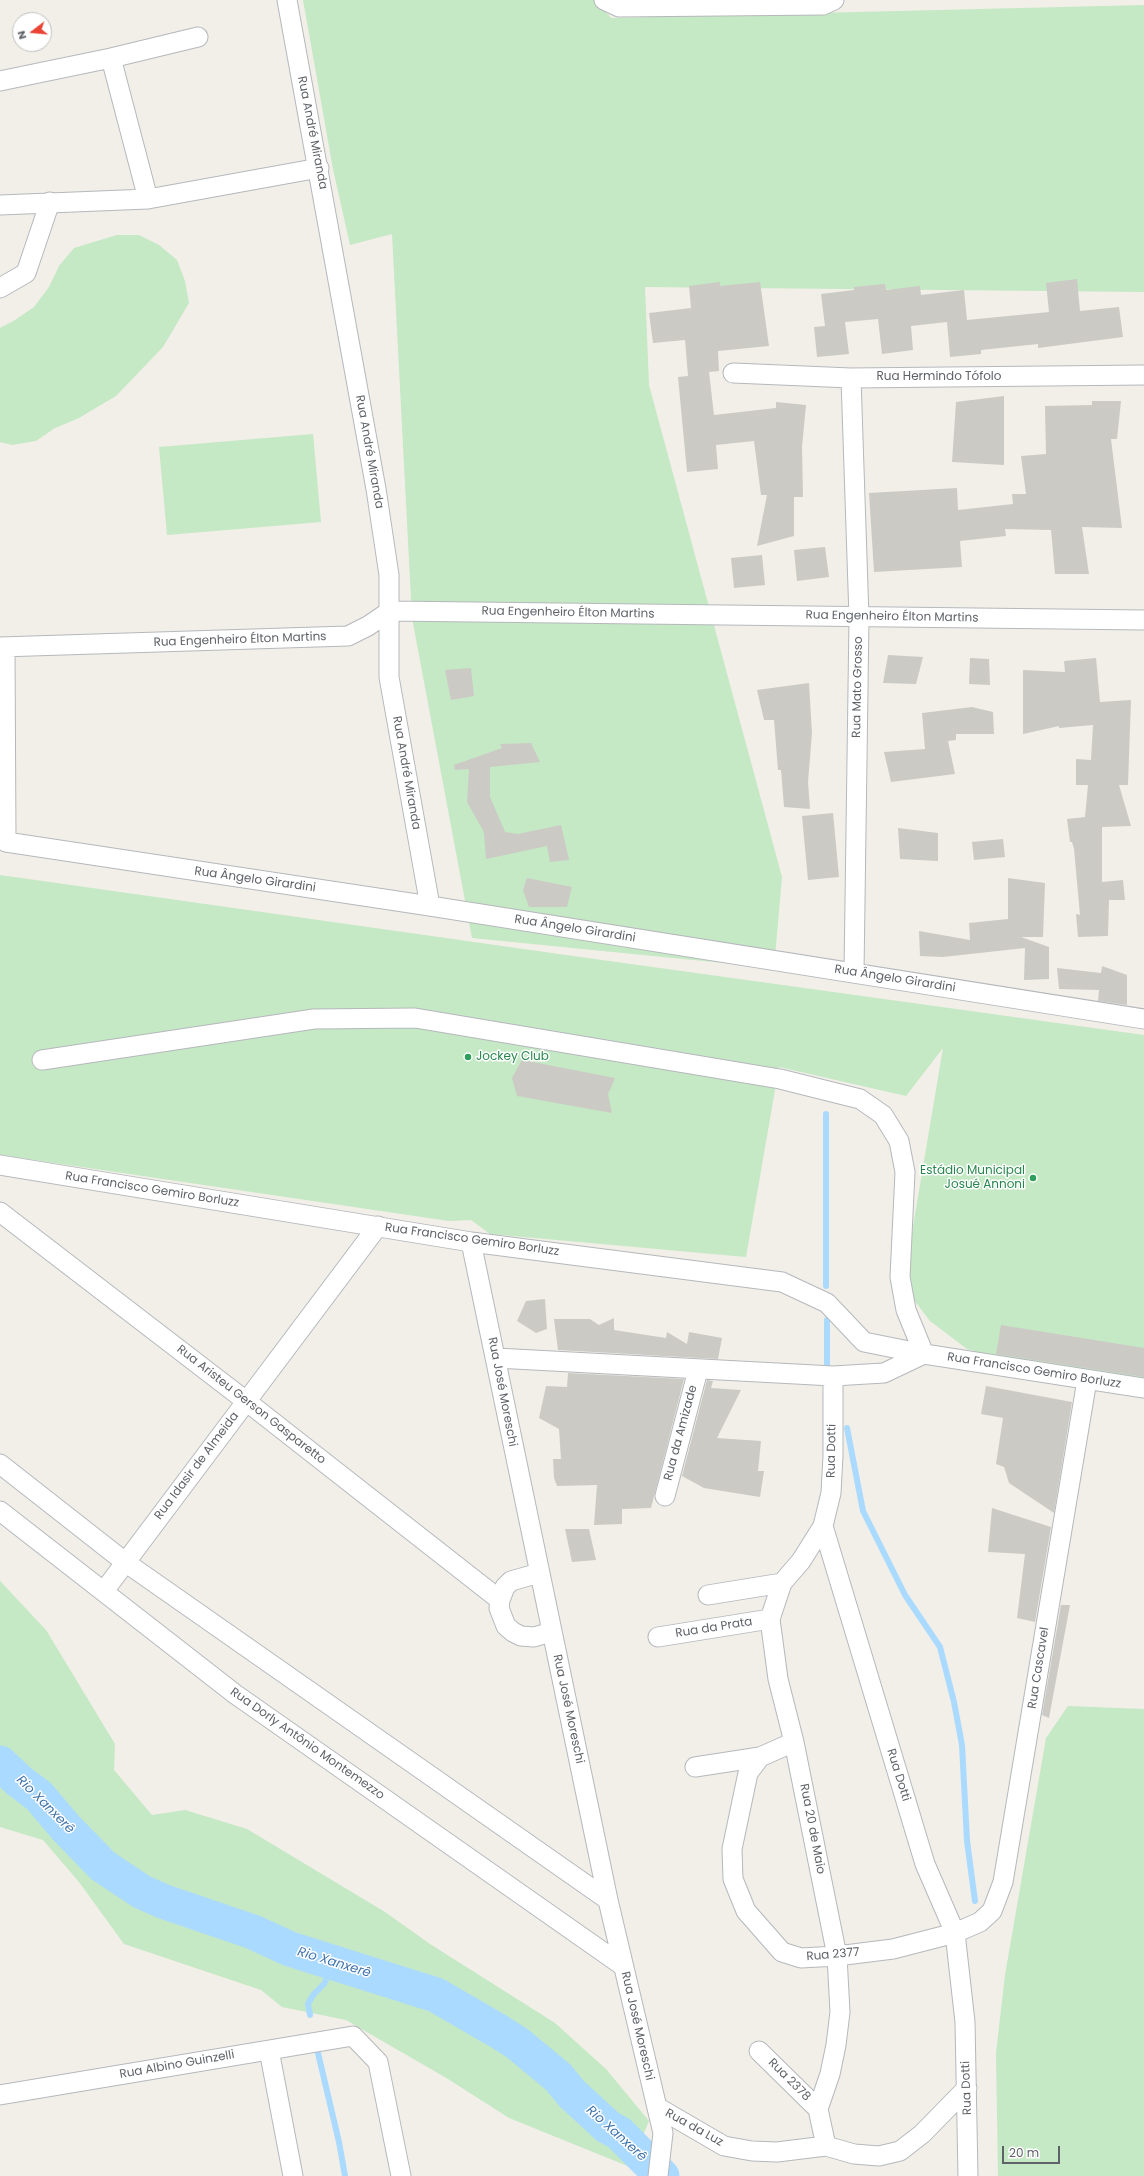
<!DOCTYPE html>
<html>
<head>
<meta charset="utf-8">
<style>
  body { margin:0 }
  #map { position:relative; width:1144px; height:2176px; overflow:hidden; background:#f1efe8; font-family:Poppins,sans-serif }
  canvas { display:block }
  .north { position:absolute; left:12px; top:12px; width:40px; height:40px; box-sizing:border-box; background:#fff; border:1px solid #bfc1c3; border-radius:50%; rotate:254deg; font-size:11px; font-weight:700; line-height:16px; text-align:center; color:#5f6368 }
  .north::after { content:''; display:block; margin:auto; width:14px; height:18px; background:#ea4335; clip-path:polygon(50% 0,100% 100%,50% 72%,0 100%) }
  .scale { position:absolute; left:1002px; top:2146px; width:58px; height:18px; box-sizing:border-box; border:2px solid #5f6368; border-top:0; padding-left:5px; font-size:12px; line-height:14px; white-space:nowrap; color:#5f6368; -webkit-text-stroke:3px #fff; paint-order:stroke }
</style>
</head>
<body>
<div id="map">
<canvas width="1144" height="2176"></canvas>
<div class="north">N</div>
<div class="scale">20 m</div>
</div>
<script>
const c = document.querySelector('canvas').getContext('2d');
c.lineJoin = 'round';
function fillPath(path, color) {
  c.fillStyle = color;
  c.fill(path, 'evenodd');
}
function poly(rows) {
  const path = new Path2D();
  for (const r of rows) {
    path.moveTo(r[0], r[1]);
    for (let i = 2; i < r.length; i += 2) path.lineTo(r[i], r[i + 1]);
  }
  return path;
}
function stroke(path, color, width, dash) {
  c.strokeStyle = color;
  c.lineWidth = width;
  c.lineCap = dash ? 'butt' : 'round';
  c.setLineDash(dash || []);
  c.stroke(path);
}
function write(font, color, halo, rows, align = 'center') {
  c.font = font + ' Poppins,sans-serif';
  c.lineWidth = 3;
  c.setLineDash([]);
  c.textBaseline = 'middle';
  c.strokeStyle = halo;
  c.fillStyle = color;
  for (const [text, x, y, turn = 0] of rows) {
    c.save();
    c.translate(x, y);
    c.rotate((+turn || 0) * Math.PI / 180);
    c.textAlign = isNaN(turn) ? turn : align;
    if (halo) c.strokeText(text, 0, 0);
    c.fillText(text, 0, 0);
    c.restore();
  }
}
const green = poly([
  [303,0,596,0,611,18,1144,5,1144,292,645,287,649,385,782,877,774,968,472,938,412,618,392,234,350,245,333,169],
  [117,235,139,235,159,245,177,260,185,281,189,303,163,347,116,396,79,418,55,428,36,441,12,445,0,442,0,328,15,320,34,307,49,287,59,266,74,248],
  [313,434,321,522,167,535,159,447],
  [0,875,573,956,1144,1035,1144,1381,995,1357,967,1349,930,1321,911,1296,905,1274,943,1048,906,1096,779,1067,746,1257,490,1234,471,1220,449,1221,0,1155],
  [0,1581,46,1630,115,1744,114,1770,152,1815,185,1810,247,1829,385,1912,430,1944,555,2023,606,2069,649,2121,630,2167,509,2118,448,2079,346,2020,282,2007,261,1990,124,1944,79,1882,43,1840,0,1827],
  [1068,1706,1144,1709,1144,2176,998,2176,996,2053,1005,1975,1046,1738]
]);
const stream = poly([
  [826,1114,826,1286],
  [827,1320,827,1374],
  [847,1428,863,1511,905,1595,940,1647,954,1702,962,1745,967,1841,975,1901],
  [310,2015,308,2004,313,1995,324,1984,334,1964],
  [318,2053,339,2142,345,2176]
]);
const river = poly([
  [0,1763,19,1781,39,1796,66,1828,103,1866,142,1892,165,1902,253,1932,290,1949,436,1995,498,2031,517,2043,558,2077,572,2094,608,2127,619,2133,662,2176]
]);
const building = poly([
  [1077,279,1080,311,1119,307,1123,337,1038,348,1038,344,981,350,981,354,950,357,947,322,911,326,913,350,882,354,878,319,845,322,849,354,817,357,814,327,825,326,821,294,854,290,854,287,885,284,886,290,920,286,921,295,964,290,967,320,1049,312,1046,283],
  [720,282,720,286,760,282,769,346,718,351,719,371,709,372,714,415,776,408,776,402,806,405,802,447,803,497,794,497,794,536,757,546,767,495,761,495,754,441,716,445,718,469,687,472,678,377,688,376,685,340,653,343,649,313,691,308,689,286],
  [1004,396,1004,465,952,462,956,402],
  [1092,401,1121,401,1117,439,1111,439,1122,528,1082,527,1089,574,1055,574,1051,530,1005,529,1006,536,960,541,962,567,874,572,869,493,957,488,958,510,1013,504,1012,494,1026,494,1021,456,1046,454,1045,406,1092,405],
  [825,547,829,577,797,581,794,550],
  [762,555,765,585,734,588,731,558],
  [888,655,923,657,916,684,883,683],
  [970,658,989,659,990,685,969,684],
  [1096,658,1100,702,1131,700,1128,785,1119,785,1131,826,1102,827,1102,882,1123,880,1125,900,1109,900,1108,936,1078,937,1076,914,1080,915,1074,849,1072,842,1070,842,1067,819,1085,817,1088,785,1076,785,1076,759,1091,760,1093,725,1059,728,1059,726,1023,734,1023,670,1065,672,1064,661],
  [471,668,474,696,451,700,445,670],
  [809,683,812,733,808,782,810,809,784,807,781,770,778,770,774,720,764,720,757,690],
  [972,707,993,712,994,734,956,734,956,740,948,741,955,774,891,782,884,752,925,749,922,713],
  [531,743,540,762,490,767,490,797,505,832,518,834,561,825,569,860,550,862,547,846,486,859,484,832,467,802,469,769,455,770,454,765,502,748,500,744],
  [833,813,839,877,808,880,802,816],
  [898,828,938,833,938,861,900,859],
  [1003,839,1005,857,974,860,972,842],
  [527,878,572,887,567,907,529,907,523,890],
  [1008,878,1045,883,1043,937,1021,937,1049,947,1049,979,1024,980,1025,948,943,957,920,956,919,931,970,940,969,923,1008,919],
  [1102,966,1127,975,1127,1005,1098,1001,1099,990,1059,989,1057,968,1101,973],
  [522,1060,615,1078,608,1094,612,1113,517,1096,512,1078],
  [545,1299,547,1329,536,1333,517,1321,526,1301],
  [614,1318,614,1330,666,1338,667,1332,687,1344,689,1332,722,1338,718,1359,558,1350,554,1319,590,1319,599,1325],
  [1001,1325,1144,1348,1144,1377,996,1354],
  [568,1373,684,1379,651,1508,622,1509,622,1524,594,1525,597,1485,557,1486,554,1478,553,1459,561,1459,559,1429,539,1418,546,1386,567,1387],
  [707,1380,713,1381,711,1388,741,1390,717,1438,761,1441,758,1471,764,1471,760,1497,704,1488,682,1476],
  [986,1386,1072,1402,1054,1513,1009,1483,1004,1467,996,1464,1003,1418,981,1414],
  [992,1508,1051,1527,1035,1622,1017,1618,1025,1554,988,1552],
  [565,1529,589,1529,596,1560,572,1562],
  [1061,1605,1070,1605,1049,1718,1042,1715]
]);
const minor = poly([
  [287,0,376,489,389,575,389,677,430,906],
  [604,0,619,7,823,5,834,0],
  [111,58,198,37],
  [0,81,111,58,148,199],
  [0,205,148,199,319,168],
  [0,288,26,273,50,202],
  [733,373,851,378,1144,375],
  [851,378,859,618,854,972],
  [0,647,348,636,368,626,390,611,1144,620],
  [5,647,6,842,430,906,1144,1019],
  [42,1060,314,1019,415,1018,780,1079,860,1099,883,1115,899,1141,905,1172,900,1277,906,1310,924,1354,884,1373,833,1376,496,1358],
  [0,1165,471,1242,782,1282,827,1303,864,1342,924,1354,1144,1388],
  [0,1212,246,1401,500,1600],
  [471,1242,608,1900,663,2133,658,2176],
  [833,1376,833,1456,831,1493,823,1526,925,1864,955,1933,965,2022,968,2176],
  [0,1464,125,1562,608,1900],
  [665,1496,698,1370],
  [0,1511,235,1694,623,1966],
  [823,1526,801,1561,782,1583,770,1619,778,1679,794,1742,837,1956,840,2012,836,2045,830,2074,818,2109,826,2146],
  [539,1573,511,1581,505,1587,500,1600,499,1608,506,1626,513,1632,521,1636,534,1637,551,1632],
  [104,1591,378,1226],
  [708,1595,782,1583],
  [658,1637,770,1619],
  [760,1757,748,1773,732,1849,733,1879,746,1911,782,1952,801,1958,837,1956,893,1949,955,1933,980,1922,992,1911,1003,1882,1087,1380],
  [695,1767,760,1757,794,1742],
  [269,2050,293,2176],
  [759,2051,818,2109],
  [0,2095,353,2036,378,2062,401,2176],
  [657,2107,724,2146,752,2151,777,2152,826,2146,854,2154,879,2156,900,2151,922,2134,967,2088]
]);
const markers = [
  [468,1057,4,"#2e9e5b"],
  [1033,1178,4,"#2e9e5b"]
];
const streetNames = [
  ["Rua André Miranda",312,133,79],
  ["Rua Hermindo Tófolo",939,377],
  ["Rua André Miranda",369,452,80],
  ["Rua Engenheiro Élton Martins",568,613,1],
  ["Rua Engenheiro Élton Martins",892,617,1],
  ["Rua Engenheiro Élton Martins",240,640,-2],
  ["Rua Mato Grosso",858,687,-89],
  ["Rua André Miranda",406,773,80],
  ["Rua Ângelo Girardini",255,880,8],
  ["Rua Ângelo Girardini",575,929,9],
  ["Rua Ângelo Girardini",895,979,9],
  ["Rua Francisco Gemiro Borluzz",152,1190,9],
  ["Rua Francisco Gemiro Borluzz",472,1240,8],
  ["Rua Francisco Gemiro Borluzz",1034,1371,9],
  ["Rua José Moreschi",502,1392,79],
  ["Rua Aristeu Gerson Gasparetto",251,1405,38],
  ["Rua da Amizade",681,1433,-75],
  ["Rua Dotti",832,1451,-89],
  ["Rua Idasir de Almeida",197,1466,-53],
  ["Rua da Prata",714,1628,-9],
  ["Rua Cascavel",1039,1668,-81],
  ["Rua José Moreschi",568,1709,78],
  ["Rua Dorly Antônio Montemezzo",307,1744,35],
  ["Rua Dotti",898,1775,73],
  ["Rua 20 de Maio",812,1829,79],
  ["Rua 2377",833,1955,-5],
  ["Rua José Moreschi",637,2026,77],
  ["Rua Albino Guinzelli",177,2065,-10],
  ["Rua 2378",789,2080,45],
  ["Rua Dotti",967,2088,-92],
  ["Rua da Luz",694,2128,29]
];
const leisureNames = [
  ["Jockey Club",476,1057],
  ["Estádio Municipal",1025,1171,"right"],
  ["Josué Annoni",1025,1185,"right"]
];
const waterNames = [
  ["Rio Xanxerê",45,1805,45],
  ["Rio Xanxerê",334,1963,17],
  ["Rio Xanxerê",616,2134,42]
];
fillPath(green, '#c5e8c5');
stroke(stream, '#aadaff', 6);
stroke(river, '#aadaff', 35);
fillPath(building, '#cccac5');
stroke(minor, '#b5b8bc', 21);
stroke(minor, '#fff', 19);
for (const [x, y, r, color] of markers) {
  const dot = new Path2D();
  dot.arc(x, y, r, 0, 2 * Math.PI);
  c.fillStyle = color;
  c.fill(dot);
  stroke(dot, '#fff', 1.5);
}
write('12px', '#5f6368', '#fff', streetNames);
write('12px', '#27864d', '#fff', leisureNames, 'left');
write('italic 13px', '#4174aa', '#fff', waterNames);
</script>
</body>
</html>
